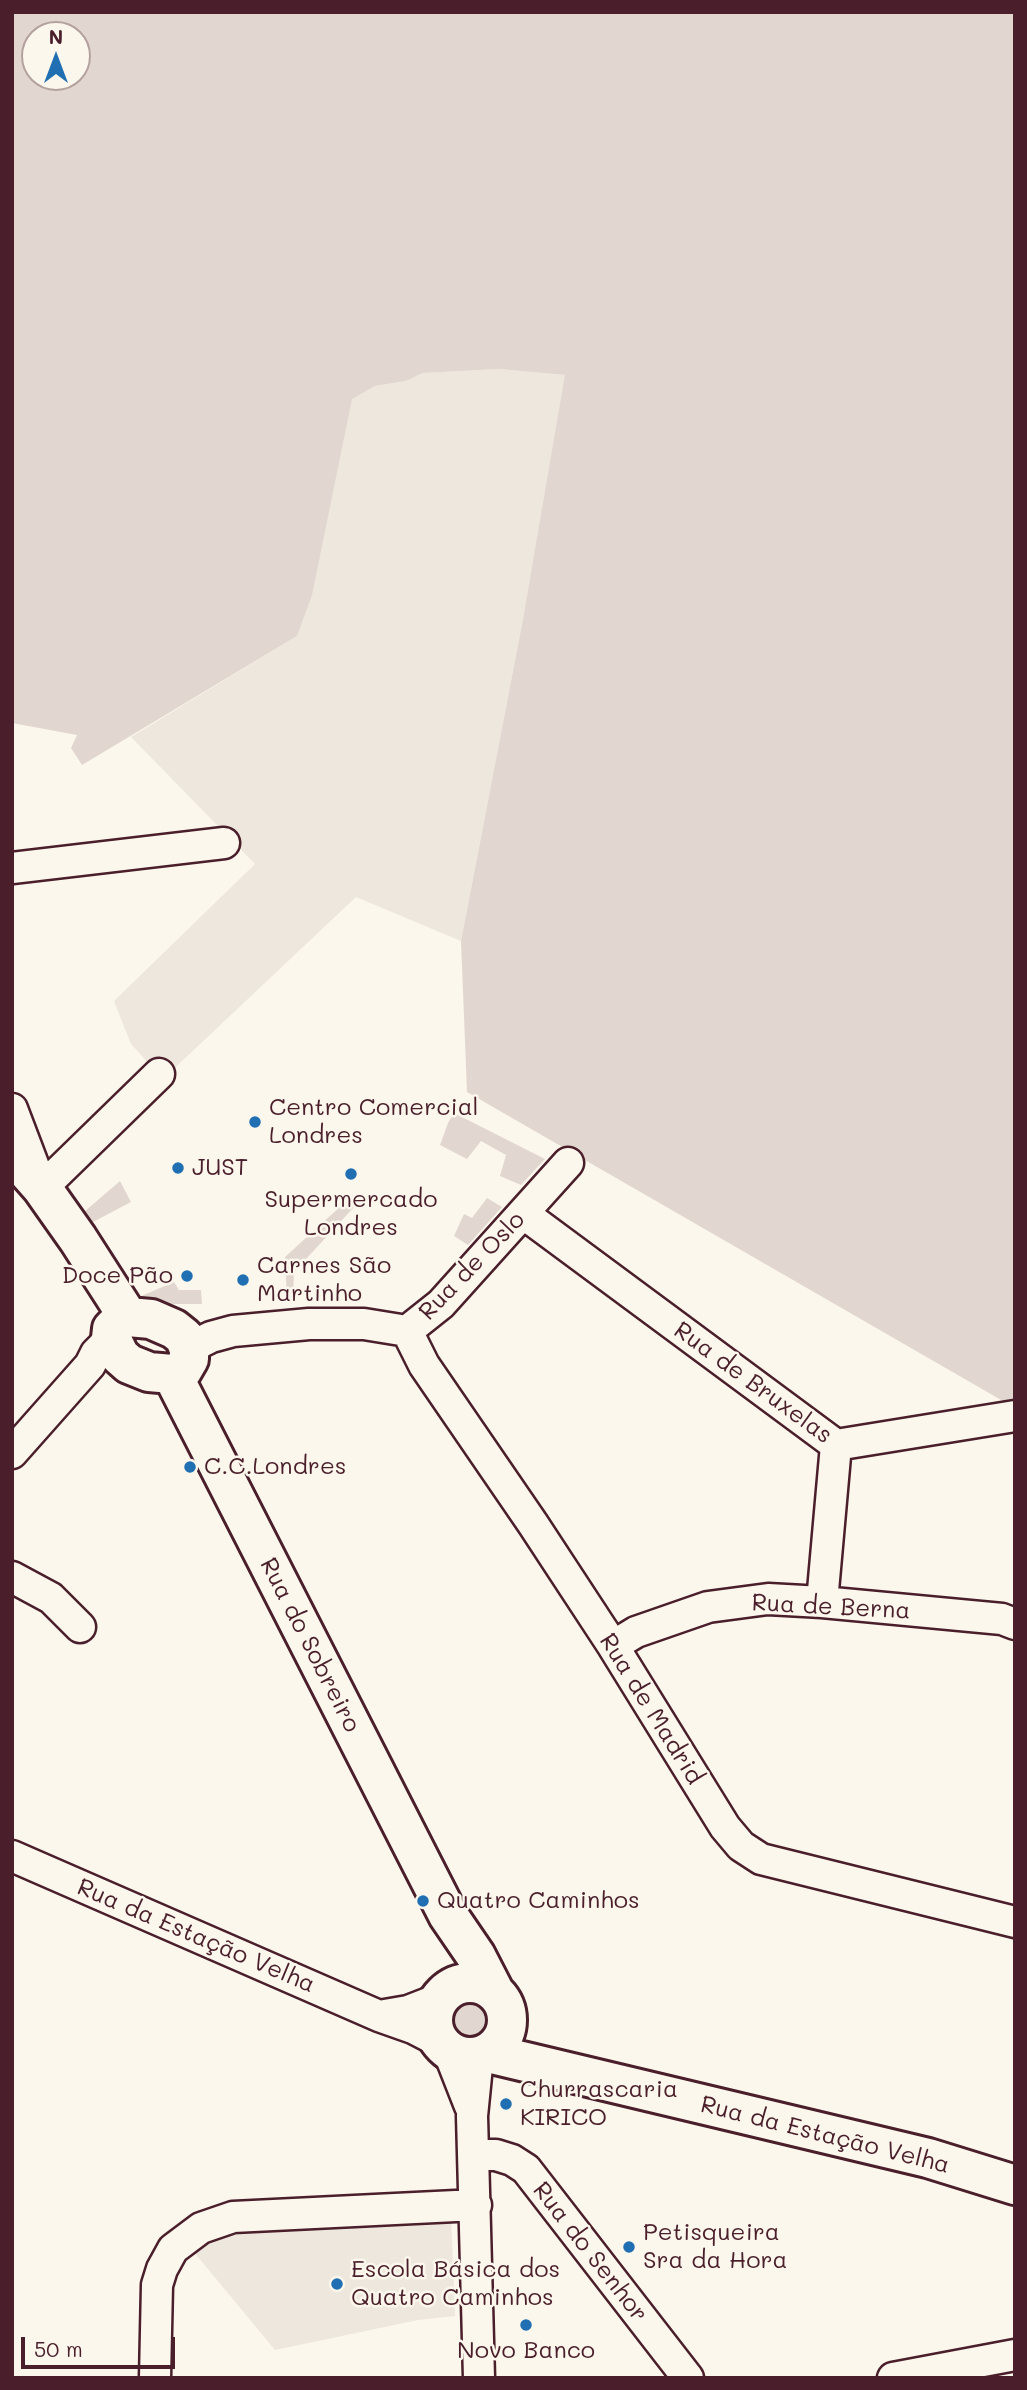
<!DOCTYPE html>
<html>
<head>
<meta charset="utf-8">
<style>
  body { margin:0 }
  #map { position:relative; width:1027px; height:2390px; overflow:hidden; background:#fbf7ec; font-family:Mali,sans-serif }
  canvas { display:block }
  .frame { position:absolute; inset:0; border:14px solid #4a1f2b; pointer-events:none }
  .north { position:absolute; left:21px; top:21px; width:70px; height:70px; box-sizing:border-box; background:#fbf7ec; border:2px solid #b4a19f; border-radius:50%; rotate:0deg; font-size:19px; font-weight:700; line-height:28px; text-align:center; color:#4a1f2b }
  .north::after { content:''; display:block; margin:auto; width:24px; height:32px; background:#1f6fb2; clip-path:polygon(50% 0,100% 100%,50% 72%,0 100%) }
  .scale { position:absolute; left:21px; top:2337px; width:154px; height:32px; box-sizing:border-box; border:4px solid #4a1f2b; border-top:0; padding-left:9px; font-size:21px; line-height:24px; white-space:nowrap; color:#4a1f2b; -webkit-text-stroke:5px #fbf7ec; paint-order:stroke }
</style>
</head>
<body>
<div id="map">
<canvas width="1027" height="2390"></canvas>
<div class="frame"></div>
<div class="north">N</div>
<div class="scale">50 m</div>
</div>
<script>
const c = document.querySelector('canvas').getContext('2d');
c.lineJoin = 'round';
function fillPath(path, color) {
  c.fillStyle = color;
  c.fill(path, 'evenodd');
}
function poly(rows) {
  const path = new Path2D();
  for (const r of rows) {
    if (r.length === 3) {
      path.moveTo(r[0] + r[2], r[1]);
      path.arc(r[0], r[1], r[2], 0, 2 * Math.PI);
      continue;
    }
    path.moveTo(r[0], r[1]);
    for (let i = 2; i < r.length; i += 2) path.lineTo(r[i], r[i + 1]);
  }
  return path;
}
function stroke(path, color, width, dash) {
  c.strokeStyle = color;
  c.lineWidth = width;
  c.lineCap = dash ? 'butt' : 'round';
  c.setLineDash(dash || []);
  c.stroke(path);
}
function write(font, color, halo, rows, align = 'center') {
  c.font = font + ' Mali,sans-serif';
  c.lineWidth = 5;
  c.setLineDash([]);
  c.textBaseline = 'middle';
  c.strokeStyle = halo;
  c.fillStyle = color;
  for (const [text, x, y, turn = 0] of rows) {
    c.save();
    c.translate(x, y);
    c.rotate((+turn || 0) * Math.PI / 180);
    c.textAlign = isNaN(turn) ? turn : align;
    if (halo) c.strokeText(text, 0, 0);
    c.fillText(text, 0, 0);
    c.restore();
  }
}
const built = poly([
  [499,369,566,375,523,619,461,941,356,897,163,1079,131,1044,114,1001,255,864,131,737,297,636,351,399,375,386,406,381,423,373],
  [451,2213,455,2316,418,2320,275,2350,193,2251,223,2230]
]);
const green = poly([
  [12,12,1015,12,1015,1408,467,1092,461,941,523,619,565,375,499,369,423,373,406,381,375,386,352,399,312,595,297,636,82,765,71,748,77,735,12,723],
  [35,35,77,35,77,77,35,77],
  [454,1113,545,1159,521,1185,500,1176,506,1155,481,1141,467,1159,440,1145,448,1123],
  [120,1181,131,1202,91,1223,84,1212],
  [353,1195,355,1206,294,1272,293,1300,287,1301,285,1257],
  [487,1198,502,1207,468,1245,454,1236,464,1214,472,1218],
  [174,1282,179,1290,201,1290,202,1304,164,1304,139,1297],
  [467,2016,24]
]);
const minor = poly([
  [12,868,224,843],
  [12,1109,42,1188,159,1074],
  [524,1214,836,1445,1015,1416],
  [407,1331,424,1365,533,1524,613,1646,725,1827,741,1846,761,1859,1015,1922],
  [189,1359,195,1347,201,1342,211,1337,233,1331,309,1324,364,1324,407,1331,441,1304,568,1163],
  [12,1453,90,1365,96,1353,111,1338],
  [12,1577,51,1598,80,1627],
  [822,1602,836,1445],
  [613,1646,636,1632,708,1607,768,1599,822,1602,1002,1619,1015,1624],
  [12,1856,379,2016,413,2028,440,2042],
  [379,2016,408,2011,439,1999],
  [448,2050,470,2106],
  [478,2056,472,2116,479,2378],
  [475,2155,496,2155,512,2160,526,2169,688,2378],
  [155,2378,157,2285,162,2269,173,2249,201,2228,233,2217,476,2205],
  [893,2378,1015,2355]
]);
const major = poly([
  [12,1154,42,1188,78,1239,128,1317],
  [128,1317,151,1319,174,1329,184,1337,189,1349,189,1359,182,1371,172,1374,149,1372,129,1364,120,1356,111,1338,112,1329,119,1322,128,1317],
  [172,1374,448,1915,476,1956,494,1991],
  [470,2020,37],
  [488,2053,928,2158,1015,2185]
]);
const markers = [
  [255,1122,7,"#1f6fb2"],
  [178,1168,7,"#1f6fb2"],
  [351,1174,7,"#1f6fb2"],
  [187,1276,7,"#1f6fb2"],
  [243,1280,7,"#1f6fb2"],
  [190,1467,7,"#1f6fb2"],
  [423,1901,7,"#1f6fb2"],
  [506,2104,7,"#1f6fb2"],
  [629,2247,7,"#1f6fb2"],
  [337,2284,7,"#1f6fb2"],
  [526,2325,7,"#1f6fb2"]
];
const poiNames = [
  ["Centro Comercial",269,1108],
  ["Londres",269,1136],
  ["JUST",192,1168],
  ["Supermercado",351,1200,"center"],
  ["Londres",351,1228,"center"],
  ["Carnes São",257,1266],
  ["Martinho",257,1294],
  ["Doce Pão",173,1276,"right"],
  ["C.C.Londres",204,1467],
  ["Quatro Caminhos",437,1901],
  ["Churrascaria",520,2090],
  ["KIRICO",520,2118],
  ["Petisqueira",643,2233],
  ["Sra da Hora",643,2261],
  ["Escola Básica dos",351,2270],
  ["Quatro Caminhos",351,2298],
  ["Novo Banco",526,2351,"center"]
];
const streetNames = [
  ["Rua de Oslo",472,1266,-46],
  ["Rua de Bruxelas",753,1383,36],
  ["Rua de Berna",831,1607,3],
  ["Rua do Sobreiro",310,1645,63],
  ["Rua de Madrid",651,1709,58],
  ["Rua da Estação Velha",196,1936,23],
  ["Rua da Estação Velha",825,2135,14],
  ["Rua do Senhor",590,2252,52]
];
fillPath(built, '#eee7de');
fillPath(green, '#e2d7d0');
stroke(minor, '#4a1f2b', 35);
stroke(major, '#4a1f2b', 44);
stroke(minor, '#fbf7ec', 30);
stroke(major, '#fbf7ec', 38);
for (const [x, y, r, color] of markers) {
  const dot = new Path2D();
  dot.arc(x, y, r, 0, 2 * Math.PI);
  c.fillStyle = color;
  c.fill(dot);
  stroke(dot, '#fbf7ec', 2.5);
}
write('24px', '#4a1f2b', '#fbf7ec', poiNames, 'left');
write('24px', '#4a1f2b', '#fbf7ec', streetNames);
</script>
</body>
</html>
